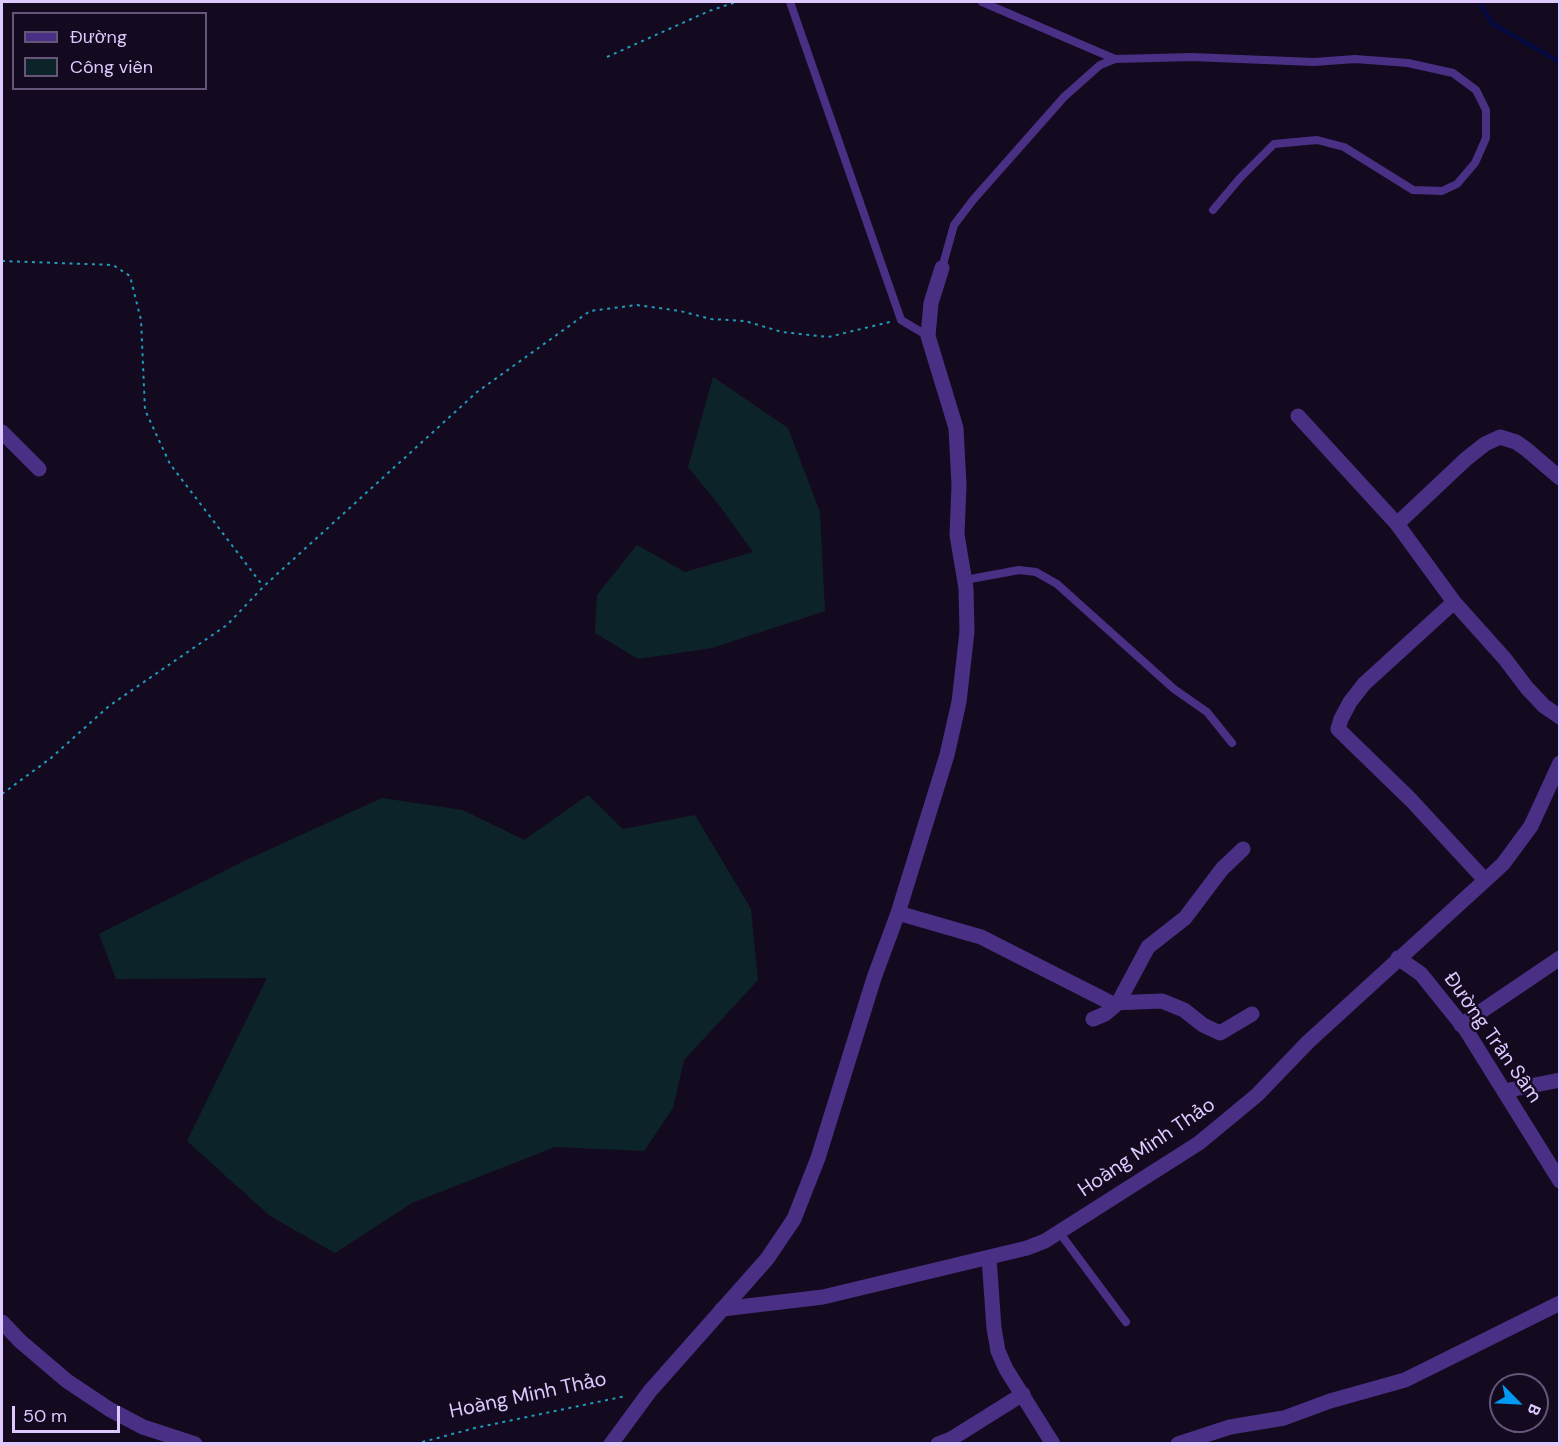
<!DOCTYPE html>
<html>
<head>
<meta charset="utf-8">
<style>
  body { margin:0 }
  #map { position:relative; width:1561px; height:1445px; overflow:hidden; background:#140a20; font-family:"DM Sans",sans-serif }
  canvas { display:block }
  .frame { position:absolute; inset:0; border:3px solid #dec9ff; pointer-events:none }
  .legend { position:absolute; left:12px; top:12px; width:195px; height:78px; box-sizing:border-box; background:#140a20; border:2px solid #655679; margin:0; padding:8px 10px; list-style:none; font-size:18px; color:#dec9ff }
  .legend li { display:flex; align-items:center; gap:12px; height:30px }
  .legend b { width:30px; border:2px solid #655679 }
  .north { position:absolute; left:1489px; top:1373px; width:60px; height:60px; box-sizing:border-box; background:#140a20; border:2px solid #655679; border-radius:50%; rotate:114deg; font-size:16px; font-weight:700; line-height:24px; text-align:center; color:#dec9ff }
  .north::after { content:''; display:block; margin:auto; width:21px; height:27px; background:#009af4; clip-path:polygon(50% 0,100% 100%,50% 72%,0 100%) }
  .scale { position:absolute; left:12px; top:1406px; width:108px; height:27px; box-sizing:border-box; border:3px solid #dec9ff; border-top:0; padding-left:8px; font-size:18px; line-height:21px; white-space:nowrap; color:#dec9ff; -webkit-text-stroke:4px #140a20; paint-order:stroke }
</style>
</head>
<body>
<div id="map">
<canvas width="1561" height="1445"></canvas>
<div class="frame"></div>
<ul class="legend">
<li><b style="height:8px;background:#4a3084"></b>Đường</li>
<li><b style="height:16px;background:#0d232a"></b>Công viên</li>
</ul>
<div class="north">B</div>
<div class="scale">50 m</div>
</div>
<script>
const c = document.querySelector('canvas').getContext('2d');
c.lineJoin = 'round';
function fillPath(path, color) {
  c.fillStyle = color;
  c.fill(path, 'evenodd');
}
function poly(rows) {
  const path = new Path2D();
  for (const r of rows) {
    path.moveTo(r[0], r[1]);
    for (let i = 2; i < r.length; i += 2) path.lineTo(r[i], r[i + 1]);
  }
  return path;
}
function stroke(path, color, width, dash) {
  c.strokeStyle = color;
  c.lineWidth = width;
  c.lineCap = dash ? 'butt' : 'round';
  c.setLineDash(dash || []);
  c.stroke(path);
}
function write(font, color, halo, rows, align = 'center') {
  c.font = font + ' "DM Sans",sans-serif';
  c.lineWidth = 5;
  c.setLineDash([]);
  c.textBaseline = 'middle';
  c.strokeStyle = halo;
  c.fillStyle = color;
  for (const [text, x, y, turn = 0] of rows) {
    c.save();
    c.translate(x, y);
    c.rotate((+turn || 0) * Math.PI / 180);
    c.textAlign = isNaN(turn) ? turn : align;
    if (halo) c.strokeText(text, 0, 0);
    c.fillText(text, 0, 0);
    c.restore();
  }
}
const green = poly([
  [713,377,788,428,820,512,825,611,712,648,638,659,595,633,597,595,637,545,685,572,753,552,719,505,688,467],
  [588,795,623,829,695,815,751,909,758,980,684,1060,673,1108,644,1151,555,1147,412,1203,335,1253,270,1216,187,1141,267,978,116,979,99,934,244,861,382,798,463,810,524,840]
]);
const stream = poly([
  [1481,2,1483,9,1493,24,1560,62]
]);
const path = poly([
  [607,57,709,11,736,2],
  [2,261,113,265,130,276,141,320,145,410,170,464,263,586],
  [2,794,51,758,109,706,227,625,264,586,477,392,590,311,637,305,680,311,711,319,745,321,782,332,828,337,890,322],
  [415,1444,475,1428,626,1396]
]);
const lane = poly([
  [790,2,901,320,928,336],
  [982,2,1115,59],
  [942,268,954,225,973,200,1064,97,1100,65,1115,59,1191,57,1314,62,1355,59,1408,63,1453,73,1476,90,1486,110,1486,138,1475,163,1457,184,1442,191,1413,190,1344,147,1317,140,1274,144,1240,178,1213,210],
  [965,580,1019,570,1036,572,1057,584,1174,689,1207,712,1232,743],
  [1059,1232,1126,1322]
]);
const street = poly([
  [1298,416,1397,524,1454,602,1505,659,1527,688,1544,706,1560,717],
  [2,432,39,469],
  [1397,524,1466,459,1485,444,1500,437,1516,442,1526,449,1560,478],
  [1454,602,1364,684,1350,702,1341,719,1338,729,1411,800,1485,880],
  [898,913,981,937,1111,1003,1162,1001,1184,1010,1203,1025,1220,1033,1252,1014],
  [1398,958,1421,974,1466,1030,1560,1181],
  [1093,1019,1105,1014,1118,1003,1148,947,1185,918,1222,869,1243,849],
  [1461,1025,1560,958],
  [1504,1091,1560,1080],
  [989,1258,994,1328,998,1351,1006,1369,1053,1444],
  [722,1309,823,1297,1027,1248,1045,1241,1199,1143,1257,1095,1308,1042,1503,864,1531,826,1560,763],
  [2,1322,20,1341,67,1381,109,1409,143,1427,195,1444],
  [611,1444,650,1391,767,1259,794,1219,818,1158,874,978,898,913,947,755,959,702,967,632,966,588,957,535,959,485,956,428,928,336,931,303,942,268],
  [938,1444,951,1439,1023,1394],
  [1178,1444,1230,1427,1284,1418,1330,1401,1405,1380,1560,1303]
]);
const streetNames = [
  ["Đường Trần Sâm",1492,1038,55],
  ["Hoàng Minh Thảo",1147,1148,-34],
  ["Hoàng Minh Thảo",528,1396,-12]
];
fillPath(green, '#0d232a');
stroke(stream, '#040a3f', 4.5);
stroke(path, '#219bbb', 2, [3, 4.5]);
stroke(lane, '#4a3084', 8);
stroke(street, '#4a3084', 15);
write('20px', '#dec9ff', '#140a20', streetNames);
</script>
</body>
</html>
